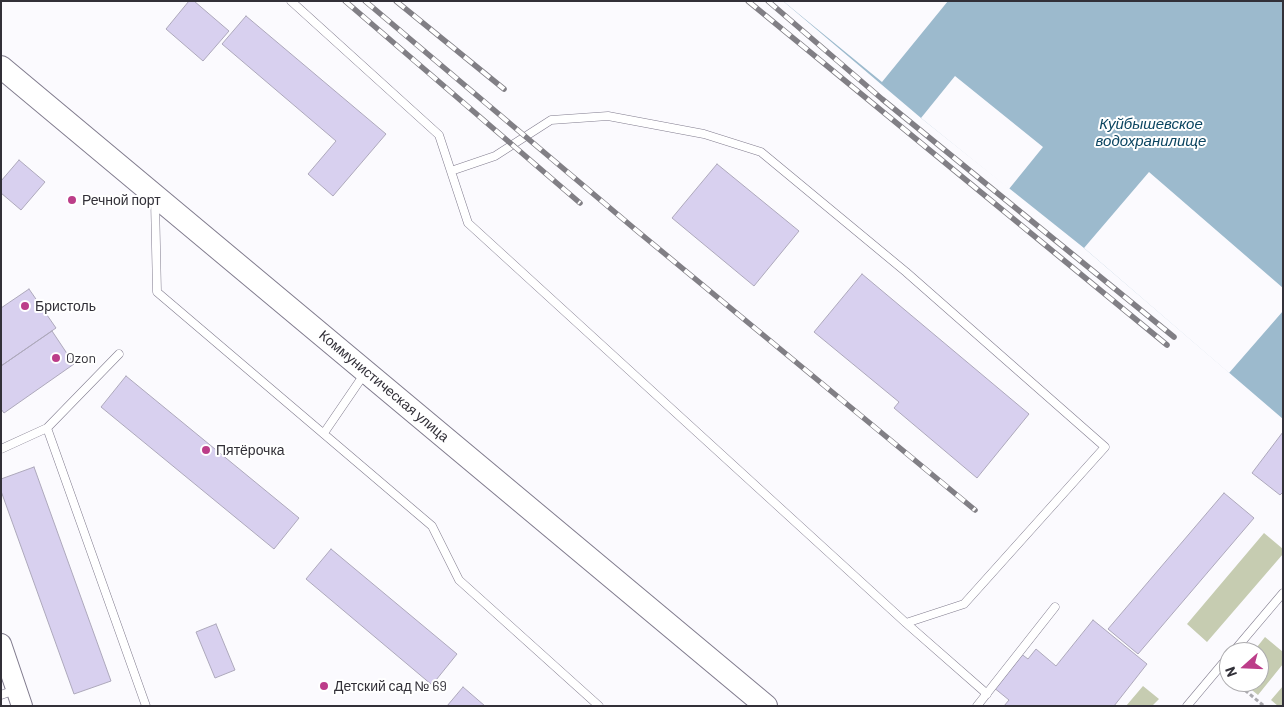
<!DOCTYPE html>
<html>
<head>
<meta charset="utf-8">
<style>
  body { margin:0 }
  #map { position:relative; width:1284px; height:707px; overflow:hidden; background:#fbfafe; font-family:Barlow,sans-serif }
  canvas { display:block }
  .frame { position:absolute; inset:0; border:2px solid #323038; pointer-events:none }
  .north { position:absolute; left:1219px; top:642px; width:50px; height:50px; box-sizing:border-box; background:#fff; border:1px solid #adacaf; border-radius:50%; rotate:250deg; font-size:14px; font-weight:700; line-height:20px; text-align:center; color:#323038 }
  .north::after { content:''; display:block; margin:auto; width:18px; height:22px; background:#bc3d89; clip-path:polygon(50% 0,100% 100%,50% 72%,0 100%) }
</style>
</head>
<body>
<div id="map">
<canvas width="1284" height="707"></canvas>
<div class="frame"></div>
<div class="north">N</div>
</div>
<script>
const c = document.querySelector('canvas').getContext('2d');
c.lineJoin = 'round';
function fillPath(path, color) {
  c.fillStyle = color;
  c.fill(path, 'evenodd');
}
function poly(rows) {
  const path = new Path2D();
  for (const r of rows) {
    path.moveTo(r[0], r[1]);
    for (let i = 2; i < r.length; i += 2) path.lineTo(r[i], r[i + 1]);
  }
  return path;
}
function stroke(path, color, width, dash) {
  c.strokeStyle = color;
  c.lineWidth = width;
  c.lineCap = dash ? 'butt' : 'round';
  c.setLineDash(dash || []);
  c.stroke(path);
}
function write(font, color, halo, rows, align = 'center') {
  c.font = font + ' Barlow,sans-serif';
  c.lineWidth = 4;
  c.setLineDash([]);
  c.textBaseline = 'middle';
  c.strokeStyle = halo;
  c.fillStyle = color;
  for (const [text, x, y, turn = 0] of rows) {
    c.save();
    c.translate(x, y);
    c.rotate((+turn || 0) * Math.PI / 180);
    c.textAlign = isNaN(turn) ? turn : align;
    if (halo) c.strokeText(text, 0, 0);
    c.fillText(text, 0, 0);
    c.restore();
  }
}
const green = poly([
  [1264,533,1283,549,1283,554,1207,642,1187,624],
  [1265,637,1283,652,1283,664,1258,695,1242,682,1259,682,1259,652,1253,652],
  [1143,686,1159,699,1152,706,1126,706],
  [1283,686,1283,706,1278,706,1271,700]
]);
const water = poly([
  [783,1,1283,1,1283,419,1084,248,921,118]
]);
const pier = poly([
  [783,1,948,1,882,82],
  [955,76,1043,147,1009,189,921,118],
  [1149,172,1283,288,1283,311,1229,373,1084,248]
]);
const building = poly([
  [189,1,194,1,229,31,203,61,166,29,189,1],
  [246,16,386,134,333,196,308,174,336,141,222,44,246,16],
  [19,160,45,182,21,210,1,193,1,181,19,160],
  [717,164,799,231,754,286,672,218,717,164],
  [862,274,1029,414,977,478,894,408,899,402,814,332,862,274],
  [29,289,56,328,1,366,1,308,29,289],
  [52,331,74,364,4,413,1,409,1,366,52,331],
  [126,376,299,518,274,549,101,407,126,376],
  [1283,432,1283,492,1280,495,1252,473,1283,432],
  [34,467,111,681,74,694,1,491,1,479,34,467],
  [1224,493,1254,518,1138,654,1108,629,1224,493],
  [331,549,457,654,432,685,306,579,331,549],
  [1093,620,1147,664,1114,706,1004,706,1009,700,993,687,1020,653,1028,659,1036,649,1056,666,1093,620],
  [216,624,235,670,215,678,196,632,216,624],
  [463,687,485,706,447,706,463,687]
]);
const path = poly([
  [1235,682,1264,706]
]);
const service = poly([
  [291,1,439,135,468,223,906,623,987,694],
  [451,171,495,156,551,120,608,116,704,134,761,152,906,272,1105,447,964,604,906,623],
  [155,201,157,292,432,526,459,580,599,706],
  [47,428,146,706],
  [324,433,365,373],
  [1,449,47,428,119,354],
  [1233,652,1283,593],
  [1,695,15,690],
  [977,706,1055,607],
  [1187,706,1229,656]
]);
const tertiary = poly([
  [1,644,22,706]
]);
const secondary = poly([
  [1,67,766,706]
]);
const rail = poly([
  [345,1,580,203],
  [365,1,636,230,975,510],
  [396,1,504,89],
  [748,1,1167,345],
  [768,1,882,99,1174,337]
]);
const markers = [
  [72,200,5,"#bc3d89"],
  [25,306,5,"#bc3d89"],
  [56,358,5,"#bc3d89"],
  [206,450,5,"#bc3d89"],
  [324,686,5,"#bc3d89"]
];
const poiNames = [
  ["Речной порт",82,200],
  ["Бристоль",35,306],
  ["Ozon",66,358],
  ["Пятёрочка",216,450],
  ["Детский сад № 69",334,686]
];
const streetNames = [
  ["Коммунистическая улица",384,386,40]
];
const waterNames = [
  ["Куйбышевское",1151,124],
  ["водохранилище",1151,141]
];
fillPath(green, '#c6ccb1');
fillPath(water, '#9cbacd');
fillPath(pier, '#fbfafe');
fillPath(building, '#d8d0ef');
stroke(building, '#ada8bb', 1);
stroke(service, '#817c8e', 9);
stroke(tertiary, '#817c8e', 22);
stroke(secondary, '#817c8e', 24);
stroke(path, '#aaa9ae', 3, [4, 2.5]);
stroke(service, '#fff', 8);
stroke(tertiary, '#fff', 20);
stroke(secondary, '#fff', 22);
stroke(rail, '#817f85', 5.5);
stroke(rail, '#fff', 4, [11]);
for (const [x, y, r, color] of markers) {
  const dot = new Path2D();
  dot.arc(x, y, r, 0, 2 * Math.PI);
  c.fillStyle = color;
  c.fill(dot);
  stroke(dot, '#fff', 2);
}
write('14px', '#323038', '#fff', poiNames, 'left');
write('14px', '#323038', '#fff', streetNames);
write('italic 15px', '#0b4561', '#fff', waterNames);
</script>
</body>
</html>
